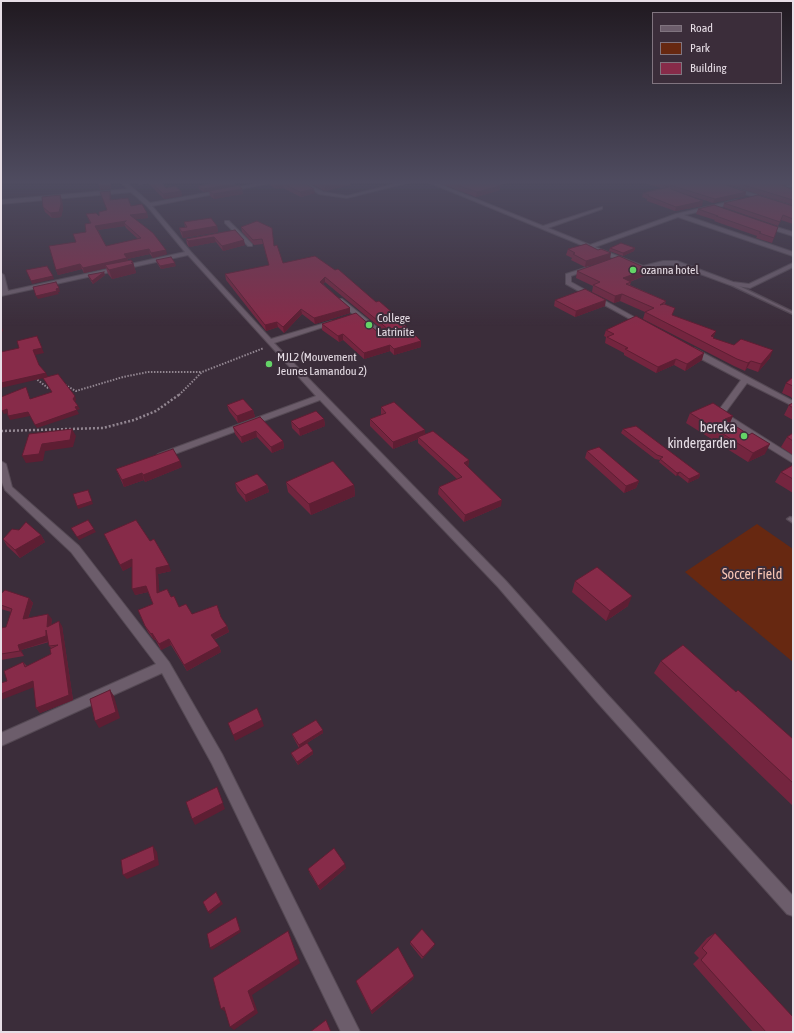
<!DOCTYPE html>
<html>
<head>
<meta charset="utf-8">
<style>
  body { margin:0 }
  #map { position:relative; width:794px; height:1033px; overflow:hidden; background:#3b2d3a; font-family:"Asap Condensed",sans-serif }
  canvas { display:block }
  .frame { position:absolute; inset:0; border:2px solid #e7dee6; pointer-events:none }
  .legend { position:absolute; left:652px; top:12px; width:130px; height:72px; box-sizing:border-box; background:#3b2d3a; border:1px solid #80747f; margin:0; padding:5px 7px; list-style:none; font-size:12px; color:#e7dee6 }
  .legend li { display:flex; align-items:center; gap:8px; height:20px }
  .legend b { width:20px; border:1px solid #80747f }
</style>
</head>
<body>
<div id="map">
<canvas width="794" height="1033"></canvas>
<div class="frame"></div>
<ul class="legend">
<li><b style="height:5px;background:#6c5d6b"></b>Road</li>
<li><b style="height:11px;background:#672811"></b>Park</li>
<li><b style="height:11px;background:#872b49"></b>Building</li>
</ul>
</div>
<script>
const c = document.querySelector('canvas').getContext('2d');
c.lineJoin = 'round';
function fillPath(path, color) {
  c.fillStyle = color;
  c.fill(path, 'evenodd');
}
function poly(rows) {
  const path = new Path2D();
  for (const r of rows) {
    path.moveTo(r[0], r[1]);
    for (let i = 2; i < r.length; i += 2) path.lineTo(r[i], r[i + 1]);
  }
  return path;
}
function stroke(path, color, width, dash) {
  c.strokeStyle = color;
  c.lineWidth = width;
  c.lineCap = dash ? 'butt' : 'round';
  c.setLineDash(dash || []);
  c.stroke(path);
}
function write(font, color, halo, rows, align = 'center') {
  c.font = font + ' "Asap Condensed",sans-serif';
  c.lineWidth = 4;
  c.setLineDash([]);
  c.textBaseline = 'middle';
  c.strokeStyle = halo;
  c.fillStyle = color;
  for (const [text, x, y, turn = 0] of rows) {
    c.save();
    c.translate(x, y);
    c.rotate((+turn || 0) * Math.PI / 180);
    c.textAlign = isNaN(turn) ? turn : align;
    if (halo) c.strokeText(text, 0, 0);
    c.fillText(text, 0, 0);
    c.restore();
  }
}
const green = poly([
  [757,524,793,549,793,662,685,572]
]);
const pathFar1 = poly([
  [35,378,48,388,52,388],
  [65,385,76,391,123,377,148,372,202,372],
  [179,395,202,372,264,348]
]);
const path = poly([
  [1,431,103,428,134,420,156,411,180,394]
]);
const lane = poly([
  [731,283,733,283,793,312,793,314,731,285,731,283],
  [790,517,793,518,793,523,787,519,790,517]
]);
const street = poly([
  [121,182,126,182,150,203,267,182,276,182,152,206,191,252,271,339,332,321,336,321,336,323,274,343,506,581,607,694,793,896,793,916,787,914,597,702,498,587,320,400,164,458,158,458,156,456,158,454,316,396,188,255,1,296,1,273,4,275,8,291,185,252,147,206,131,192,1,204,1,200,128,189,121,182],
  [299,182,304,182,323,192,347,196,403,182,410,182,347,198,319,194,299,182],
  [428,182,434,182,543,226,602,207,602,209,548,228,590,245,676,214,736,200,738,203,684,215,793,252,793,256,678,217,595,247,643,266,663,261,677,261,733,282,749,284,793,263,793,267,750,288,730,285,676,265,663,265,642,270,428,182],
  [709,182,715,182,793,206,793,210,709,182],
  [793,184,793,186,787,188,793,190,793,193,780,188,793,184],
  [225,221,229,221,252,244,252,246,248,246,225,223,225,221],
  [766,224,793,232,793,236,764,227,763,226,766,224],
  [588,267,593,268,571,276,571,282,645,323,645,325,641,325,566,284,566,274,588,267],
  [338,299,342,299,388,336,388,340,382,340,338,301,338,299],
  [688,348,694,348,793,401,793,406,747,383,725,413,793,456,793,463,717,416,716,414,741,380,688,352,688,348],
  [1,461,6,464,12,487,79,546,169,662,222,754,360,1032,341,1032,212,764,162,673,1,746,1,733,156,664,71,552,5,490,1,480,1,461]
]);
const wall = poly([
  [137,182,161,182,166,188,181,191,182,196,164,199,148,183,139,185],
  [270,182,303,182,315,193,301,197,283,188,276,189,270,185],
  [307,182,350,182,350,185,325,191],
  [436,182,510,182,499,185,500,186,500,190,476,197],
  [642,182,718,182,746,192,745,196,713,203,672,190,702,206,675,211,647,201,647,199,642,197,643,193,661,188],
  [719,182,793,182,793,184,793,183,783,186,793,190,793,205],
  [198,186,235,186,243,194,214,199,210,196,209,191,226,188,204,192,199,189],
  [60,195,62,200,63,209,61,217,52,218,45,212,43,207],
  [111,195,111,200,131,206,147,213,148,218,135,219,167,254,153,258,150,254,127,259,128,260,133,262,136,273,112,279,108,274,106,268,84,273,82,269,58,275,56,270,76,242,86,232,90,223,86,214,99,216,107,210],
  [125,226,126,228,138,239,106,246,98,230],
  [724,203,793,206,793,224,781,220,778,226,723,207],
  [698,209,778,227,772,243,756,238,757,236,714,221,715,220,696,214],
  [184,222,217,226,218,232,183,238,181,234,179,228,185,227],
  [241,227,274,246,283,263,315,256,376,302,421,341,421,347,394,355,390,351,364,359,343,340,339,342,322,330,322,324,381,335,389,335,325,282,323,284,350,308,350,313,315,324,302,314,284,333,278,327,266,331,226,280,225,274,269,265,263,244,254,245,242,232],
  [235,230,245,245,223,251,216,242,189,247,187,244,186,239],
  [610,248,635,248,634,251,623,256,609,251],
  [568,249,610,259,585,267,571,260,572,258,566,255],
  [156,260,176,266,161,269,157,263],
  [648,269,646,275,630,282,631,282,630,285,666,301,665,304,672,315,716,331,713,338,770,358,758,372,747,368,745,371,734,366,643,319,645,312,620,301,614,303,592,292,593,286,576,278,577,271],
  [88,275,105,275,93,284,89,278],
  [555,300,605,306,575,317,554,306],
  [606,330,702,360,685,371,674,365,656,373,624,355,624,353,605,343,606,337,604,336],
  [793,377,793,400,791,397,782,393,786,383],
  [793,403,793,420,784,415,789,405],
  [227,405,253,410,255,417,238,423,229,411],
  [381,407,469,460,468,467,501,506,464,522,438,494,439,487,457,479,418,443,418,439,393,449,370,426,370,419,382,415,381,414],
  [690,413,730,423,749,435,765,454,748,462,686,423],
  [260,417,283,441,284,448,272,453,257,437,242,443,235,434,233,427],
  [324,419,325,426,300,436,292,428,291,421],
  [623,429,700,474,699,478,688,483,678,475,676,476,659,462,660,460,655,459,621,433],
  [793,433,793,455,781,447,787,437],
  [587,451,639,481,636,488,624,493,585,458],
  [793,465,793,493,775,482,781,472],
  [182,467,145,482,144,480,124,487,116,469],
  [286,482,354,485,355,496,311,515,288,492],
  [235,483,267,485,269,492,246,502,237,491],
  [104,534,150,541,171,571,158,574,159,592,171,597,179,607,192,614,221,617,227,626,229,632,214,640,219,646,221,652,187,671,171,645,161,650,155,639,154,640,148,632,145,626,153,604,148,592,135,595,132,566,123,571],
  [41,535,45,542,20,558,7,546,3,539],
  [575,581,628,606,606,621,572,592],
  [1,594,29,598,33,603,28,618,52,619,51,625,62,626,73,700,40,713,36,708,34,687,7,681,23,662,27,666,51,654,51,648,49,646,49,642,21,650,24,656,1,660,1,628,6,627,11,612,1,609],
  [661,661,736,692,793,739,793,806,654,673],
  [323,730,323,733,307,743,313,751,313,754,298,765,292,756,291,753,299,748,293,737,292,734],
  [346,868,320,890,310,874,308,869],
  [715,933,793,1032,753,1032,693,964,699,958,694,953,707,938],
  [410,942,434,946,422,959,410,944],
  [414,976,413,979,372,1014,357,984,356,981]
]);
const shadedWall = poly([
  [110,182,111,182,111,189,100,190,99,186],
  [138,182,148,182,148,183,139,185],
  [344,182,350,182,350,185,325,191,325,186],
  [496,182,510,182,499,185,500,186,500,190,476,197,477,192],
  [781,182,793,182,793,183,780,187],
  [282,183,283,188,276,189,275,185],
  [235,184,236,186,204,192,203,189],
  [242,189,243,194,214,199,213,194],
  [314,189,315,193,301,197,300,192],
  [110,191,111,195,112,205,110,200],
  [181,191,182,196,164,199,163,194],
  [746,192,745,196,713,203,715,199],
  [60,195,62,200,63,209,61,217,52,218,50,213],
  [703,201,702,206,675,211,676,207],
  [147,213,148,218,131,220,130,215],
  [126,221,124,223,125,226,96,230,95,226],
  [217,226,218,232,183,238,182,232],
  [214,237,216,242,189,247,188,241],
  [244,240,245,245,223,251,222,246],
  [635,248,634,251,623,256,623,253],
  [149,249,150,254,127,259,129,263,105,265,106,268,84,273,83,268,124,254],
  [166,250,167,254,153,258,151,253],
  [611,253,610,259,585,267,586,261],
  [133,262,136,273,112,279,109,270],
  [175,263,176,266,161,269,160,266],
  [80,264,82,269,58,275,56,270],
  [648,269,646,275,621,285,623,278],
  [104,272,105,275,93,284,92,281],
  [53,276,54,279,32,284,31,281],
  [325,277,325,282,321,287,320,282],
  [59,288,60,292,58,292,59,294,38,299,36,296],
  [622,294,620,301,614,303,615,296],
  [606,300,605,306,575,317,576,311],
  [350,308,350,313,315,324,314,318],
  [301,309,302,314,284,333,283,327],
  [277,322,278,327,266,331,265,325],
  [1,326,3,330,1,335],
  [716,331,711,344,711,336],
  [343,334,343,340,339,342,338,336],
  [37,336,44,353,35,355,33,350],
  [421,341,421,347,394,355,394,349],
  [390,345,390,351,364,359,364,353],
  [773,350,770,358,758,372,761,364],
  [704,353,702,360,685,371,687,364],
  [676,359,674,365,656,373,658,367],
  [751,361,747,368,745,371,748,363],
  [46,373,48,377,1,388,1,383],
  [75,396,76,400,75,402,73,399],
  [78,406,80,409,77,410,75,407],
  [7,409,9,413,4,414,2,411],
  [77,410,79,414,37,428,35,425],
  [253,410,255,417,238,423,237,416],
  [28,412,30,416,10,420,8,416],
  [733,416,729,425,725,419],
  [324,419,325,426,300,436,299,429],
  [72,429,76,436,73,447,45,451,43,461,26,463,22,456,42,444],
  [425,430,425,436,418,437,418,439,393,449,393,442],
  [256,431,257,437,242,443,241,437],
  [283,441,284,448,272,453,271,447],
  [770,444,765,454,748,462,753,453],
  [469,460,468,467,464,463],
  [180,461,182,467,145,482,143,475],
  [680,472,678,475,676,476,677,473],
  [142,473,144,480,124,487,122,480],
  [700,474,699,478,688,483,689,479],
  [639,481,636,488,624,493,626,486],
  [267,485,269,492,246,502,245,495],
  [354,485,355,496,311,515,309,504],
  [88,490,93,504,78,509,77,506],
  [502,500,501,506,464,522,465,515],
  [94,529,96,532,79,540,77,537],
  [41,535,45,542,20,558,15,550],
  [132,559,135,565,123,571,120,565],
  [169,565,171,571,158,574,160,599,157,593,156,568],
  [146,586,148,592,135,595,132,589],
  [632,596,628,606,606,621,610,611],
  [29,598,33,603,26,624,23,619],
  [48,614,52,619,50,632,47,627],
  [59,621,62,626,73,700,40,713,36,708,69,695],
  [227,626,229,632,213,640,211,635],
  [46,630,49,641,21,650,24,656,20,651,18,645],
  [152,633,155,639,154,640,151,634],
  [169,639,171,645,161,650,159,644],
  [219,646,221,652,187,671,184,665],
  [33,681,37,686,1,700,1,694],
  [110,690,114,696,120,718,99,728,95,721],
  [262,720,264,726,235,741,233,735],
  [323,730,323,733,299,748,299,745],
  [313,751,313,754,298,765,297,762],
  [217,787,225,809,195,825,192,819],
  [153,846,157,852,159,865,127,879,123,875],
  [345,864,346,868,320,890,318,886],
  [216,892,223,904,210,914,208,912],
  [236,917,237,919,241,932,212,950,210,948],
  [288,931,290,936,300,963,252,995,258,1013,234,1030,230,1027,248,991],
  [435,944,434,946,422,959,423,957],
  [414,976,413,979,372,1014,371,1011],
  [224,1007,226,1012,221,1009]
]);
const building = poly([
  [99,182,110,182,110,185,99,186,99,182],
  [151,182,161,182,166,188,175,186,181,191,163,194,151,182],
  [222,182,233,182,235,184,203,189,198,186,222,182],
  [271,182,303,182,314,189,300,192,282,183,275,185,271,182],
  [316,182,344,182,325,186,316,182],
  [448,182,496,182,500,183,496,184,500,186,477,192,448,182],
  [655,182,718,182,746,192,715,199,670,185,671,189,703,201,676,207,648,196,649,195,643,193,669,187,655,182],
  [734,182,783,182,781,182,780,184,793,190,793,200,734,182],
  [239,185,242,189,213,194,209,191,239,185],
  [110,191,110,200,128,198,131,206,142,204,147,213,130,215,153,233,166,250,151,253,149,249,124,254,127,258,83,268,80,264,56,270,49,246,76,242,73,234,86,232,85,224,91,223,86,214,96,213,99,216,99,212,107,210,100,192,110,191],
  [126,221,124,223,141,238,106,246,95,226,126,221],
  [60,195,61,204,59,212,50,213,43,207,42,197,60,195],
  [758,195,793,206,793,219,783,215,780,222,724,203,758,195],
  [714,205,778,227,774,238,759,233,761,232,716,216,718,216,698,209,714,205],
  [211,218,217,226,182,232,179,228,187,227,184,222,211,218],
  [257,221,272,228,274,246,277,245,283,263,315,256,335,270,338,269,376,302,379,301,394,314,421,341,394,349,390,345,364,353,343,334,338,336,322,324,356,313,381,335,389,335,389,330,325,277,320,282,350,308,314,318,301,309,283,327,277,322,265,325,225,274,269,265,262,239,253,240,241,227,257,221],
  [235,230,244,240,222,246,214,237,188,241,186,239,235,230],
  [621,243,635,248,623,253,610,248,621,243],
  [586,244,598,250,601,249,611,253,586,261,573,254,575,253,568,249,586,244],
  [619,256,648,269,623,278,631,282,626,284,666,301,660,305,664,304,675,308,672,315,716,331,711,336,714,337,713,338,734,345,741,339,773,350,761,364,751,361,748,363,737,359,645,312,654,308,622,294,615,296,593,285,600,282,577,271,619,256],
  [171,257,175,263,160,266,156,260,171,257],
  [131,260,133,262,131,262,133,264,109,270,105,265,131,260],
  [47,266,53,276,31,281,26,270,47,266],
  [104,272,92,281,88,275,104,272],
  [56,282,59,288,56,289,57,291,36,296,33,287,56,282],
  [585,289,606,300,576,311,555,300,585,289],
  [636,316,704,353,687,364,676,359,658,367,625,349,628,348,607,337,614,334,606,330,636,316],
  [37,336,42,348,33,350,39,365,46,373,1,383,1,352,19,348,17,341,37,336],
  [58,374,75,396,73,399,78,406,75,407,77,410,35,425,28,412,8,416,7,409,2,411,1,409,1,397,26,387,30,399,52,392,43,378,58,374],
  [793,377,793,386,786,383,793,377],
  [243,399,253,410,237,416,227,405,243,399],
  [394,402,425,430,393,442,370,419,386,413,381,407,394,402],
  [713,403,733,416,725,419,749,435,752,433,770,444,753,453,690,413,713,403],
  [793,403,793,408,789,405,793,403],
  [316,411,324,419,299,429,291,421,316,411],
  [260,417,283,441,271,447,256,431,241,437,233,427,260,417],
  [636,426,700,474,689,479,680,472,677,473,660,459,663,457,657,455,623,429,636,426],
  [72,429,70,440,42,444,39,454,22,456,29,434,72,429],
  [433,431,469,460,464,463,502,500,465,515,439,487,462,477,418,437,433,431],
  [793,433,793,441,787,437,793,433],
  [599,447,639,481,626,486,587,451,599,447],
  [173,449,180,461,143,475,142,473,122,480,116,469,173,449],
  [333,461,354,485,309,504,286,482,333,461],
  [793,465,793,479,781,472,793,465],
  [257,474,267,485,245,495,235,483,257,474],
  [88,490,92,501,77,506,73,494,88,490],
  [88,520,94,529,77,537,71,528,88,520],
  [136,520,150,541,154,539,169,565,156,568,157,593,167,589,171,597,174,596,179,607,186,604,192,614,217,605,221,617,227,626,211,635,219,646,184,665,169,639,159,644,152,633,151,634,145,626,138,610,153,604,146,586,132,589,132,559,120,565,104,534,136,520],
  [26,522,41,535,15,550,3,539,12,529,19,530,26,522],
  [597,567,632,596,610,611,575,581,597,567],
  [5,590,29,598,23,619,48,614,47,627,59,621,69,695,36,708,33,681,1,694,1,683,7,681,4,671,23,662,25,667,51,654,50,649,58,645,49,646,46,630,46,636,18,645,20,651,1,654,1,628,6,627,12,609,1,605,1,594,5,590],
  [683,645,736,692,738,690,793,739,793,783,661,661,683,645],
  [110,690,116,712,95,721,90,699,110,690],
  [257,708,262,720,233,735,228,723,257,708],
  [316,720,323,730,299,745,292,734,316,720],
  [307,743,313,751,297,762,291,753,307,743],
  [217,787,223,803,192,819,186,802,217,787],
  [153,846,155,860,123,875,121,860,153,846],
  [334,848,345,864,318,886,308,869,334,848],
  [216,892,221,902,208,912,203,902,216,892],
  [236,917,240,930,210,948,207,934,236,917],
  [422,929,435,944,423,957,410,942,422,929],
  [288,931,298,959,248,991,255,1010,230,1027,224,1007,221,1009,213,978,288,931],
  [715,933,793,1017,793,1032,766,1032,701,960,707,953,702,948,715,933],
  [398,947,414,976,371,1011,356,981,398,947],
  [326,1020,331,1032,310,1032,326,1020]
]);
const markers = [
  [633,270,4,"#64d467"],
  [369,325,4,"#64d467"],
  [269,364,4,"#64d467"],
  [744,436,4,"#64d467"]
];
const farPoinames = [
  ["ozanna hotel",641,270],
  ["College",377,318],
  ["Latrinite",377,332],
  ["MJL2 (Mouvement",277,357],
  ["Jeunes Lamandou 2)",277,371]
];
const poiNames = [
  ["bereka",736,428],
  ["kindergarden",736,444]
];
const parkNames = [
  ["Soccer Field",752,575]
];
fillPath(green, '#672811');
stroke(lane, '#554954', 2.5);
stroke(street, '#554954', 2);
stroke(pathFar1, '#928691', 2, [1.5, 1.5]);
stroke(path, '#928691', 2.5, [2, 2]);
fillPath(lane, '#6c5d6b');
fillPath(street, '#6c5d6b');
fillPath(wall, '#74253f');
fillPath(shadedWall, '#5e1e33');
fillPath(building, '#872b49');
stroke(building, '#5e1e33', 1);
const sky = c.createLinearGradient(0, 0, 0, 326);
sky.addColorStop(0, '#201920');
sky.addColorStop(0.56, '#4f4c60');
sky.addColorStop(1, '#4f4c6000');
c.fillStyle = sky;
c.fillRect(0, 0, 794, 326);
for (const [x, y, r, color] of markers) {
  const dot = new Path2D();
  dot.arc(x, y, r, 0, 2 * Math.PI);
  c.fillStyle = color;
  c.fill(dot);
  stroke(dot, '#3b2d3a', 1.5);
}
write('12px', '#e7dee6', '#3b2d3a', farPoinames, 'left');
write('14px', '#e7dee6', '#3b2d3a', poiNames, 'right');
write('14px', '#f9c6b5', '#3b2d3a', parkNames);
</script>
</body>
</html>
